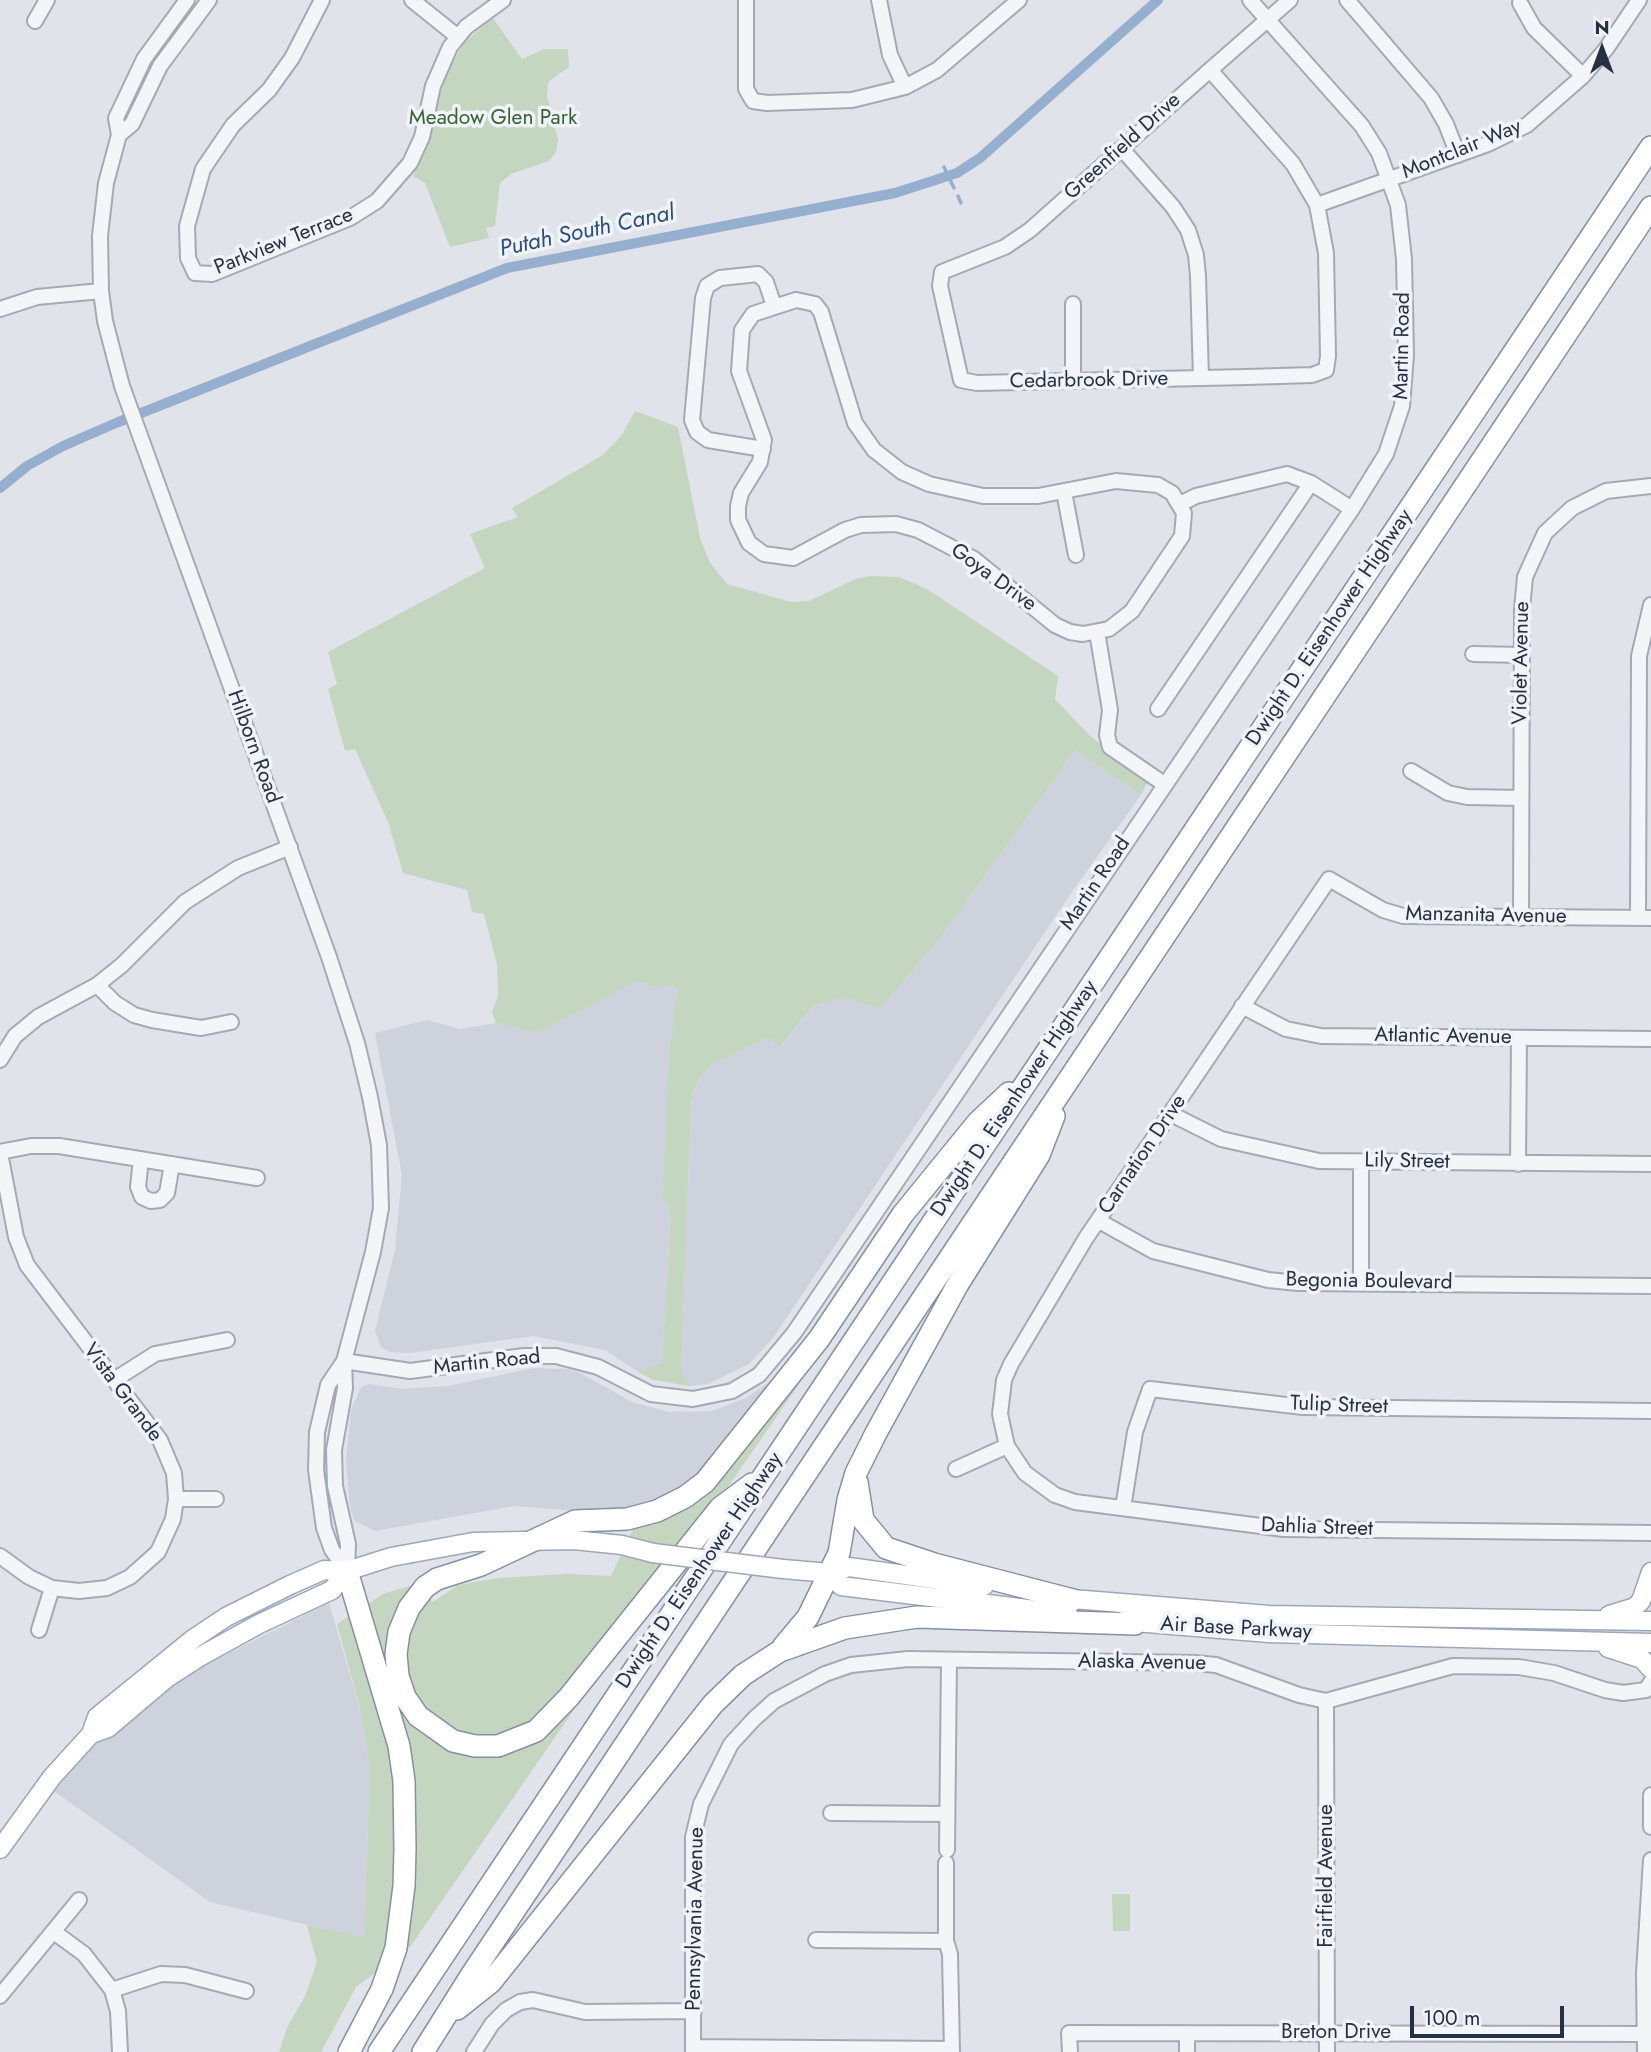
<!DOCTYPE html>
<html>
<head>
<meta charset="utf-8">
<style>
  body { margin:0 }
  #map { position:relative; width:1651px; height:2052px; overflow:hidden; background:#e0e3ea; font-family:Jost,sans-serif }
  canvas { display:block }
  .north { position:absolute; left:1567px; top:14px; width:70px; height:70px; -webkit-text-stroke:5px #f0f3f8; paint-order:stroke; rotate:0deg; font-size:19px; font-weight:700; line-height:28px; text-align:center; color:#263044 }
  .north::after { content:''; display:block; margin:auto; width:24px; height:32px; background:#263044; clip-path:polygon(50% 0,100% 100%,50% 72%,0 100%) }
  .scale { position:absolute; left:1410px; top:2006px; width:154px; height:32px; box-sizing:border-box; border:4px solid #263044; border-top:0; padding-left:9px; font-size:21px; line-height:24px; white-space:nowrap; color:#263044; -webkit-text-stroke:5px #f0f3f8; paint-order:stroke }
</style>
</head>
<body>
<div id="map">
<canvas width="1651" height="2052"></canvas>
<div class="north">N</div>
<div class="scale">100 m</div>
</div>
<script>
const c = document.querySelector('canvas').getContext('2d');
c.lineJoin = 'round';
function fillPath(path, color) {
  c.fillStyle = color;
  c.fill(path, 'evenodd');
}
function poly(rows) {
  const path = new Path2D();
  for (const r of rows) {
    path.moveTo(r[0], r[1]);
    for (let i = 2; i < r.length; i += 2) path.lineTo(r[i], r[i + 1]);
  }
  return path;
}
function stroke(path, color, width, dash) {
  c.strokeStyle = color;
  c.lineWidth = width;
  c.lineCap = dash ? 'butt' : 'round';
  c.setLineDash(dash || []);
  c.stroke(path);
}
function write(font, color, halo, rows, align = 'center') {
  c.font = font + ' Jost,sans-serif';
  c.lineWidth = 7;
  c.setLineDash([]);
  c.textBaseline = 'middle';
  c.strokeStyle = halo;
  c.fillStyle = color;
  for (const [text, x, y, turn = 0] of rows) {
    c.save();
    c.translate(x, y);
    c.rotate((+turn || 0) * Math.PI / 180);
    c.textAlign = isNaN(turn) ? turn : align;
    if (halo) c.strokeText(text, 0, 0);
    c.fillText(text, 0, 0);
    c.restore();
  }
}
const built = poly([
  [1075,750,1141,795,1067,899,773,1338,749,1364,708,1384,689,1386,681,1372,691,1105,693,1091,701,1076,714,1063,768,1037,781,1047,814,1005,845,998,880,1009,941,937],
  [637,981,652,986,678,986,663,1196,671,1213,662,1362,638,1372,605,1350,533,1336,410,1353,389,1352,381,1347,375,1331,395,1250,402,1175,375,1033,427,1020,460,1029,496,1023,537,1033],
  [534,1368,568,1369,582,1374,632,1402,669,1412,712,1411,746,1398,780,1374,694,1478,659,1500,635,1509,601,1513,514,1506,375,1531,355,1521,350,1508,346,1460,351,1410,361,1387,369,1384,402,1389,448,1386],
  [329,1603,360,1709,370,1769,364,1938,210,1902,51,1789,92,1748,167,1684]
]);
const green = poly([
  [492,17,522,59,544,49,568,49,569,67,548,82,547,96,558,139,556,152,549,161,511,174,500,183,495,226,486,228,489,238,450,247,425,183,413,176,428,144,446,74,464,43],
  [635,411,678,427,700,538,710,563,727,584,791,602,809,601,858,578,871,576,899,577,927,589,1058,676,1055,699,1089,735,1148,781,1141,795,1075,750,941,937,880,1009,845,998,814,1005,780,1047,768,1037,714,1063,701,1076,693,1091,691,1105,681,1371,689,1386,654,1380,638,1372,662,1362,671,1213,663,1196,669,1056,678,987,652,986,637,981,537,1033,496,1023,492,1013,498,995,497,964,484,914,472,912,467,890,403,873,388,822,355,749,345,751,328,689,337,684,328,652,485,568,470,534,518,517,512,508,603,455,622,435],
  [815,1361,410,1947,356,1987,321,2052,279,2052,287,2028,305,1996,317,1962,307,1925,364,1937,370,1769,360,1708,337,1624,383,1594,413,1585,433,1602,458,1585,497,1578,567,1574,611,1576,634,1527,663,1518],
  [1112,1894,1130,1894,1130,1931,1113,1931]
]);
const stream = poly([
  [944,167,954,188],
  [958,196,961,203]
]);
const canal = poly([
  [0,488,27,466,63,446,116,423,507,268,895,193,957,173,980,158,1158,0]
]);
const minor = poly([
  [187,0,144,59,116,118,119,135,106,183,100,236,101,291,105,321,122,386,329,957,357,1043,370,1097,379,1145,381,1208,373,1252,344,1361,345,1388,334,1450,335,1486,348,1544,347,1571],
  [322,0,292,58,269,90,233,125,203,169,187,226,188,258,195,273,212,274,286,244,350,218,377,201,410,163,422,137,433,86,450,47,466,27,503,0],
  [412,0,458,37],
  [746,0,746,89,753,101,767,103,852,100,905,87,937,70,1019,0],
  [879,0,890,55,905,87],
  [1347,0,1431,98,1446,124,1458,155],
  [1520,3,1534,28,1583,76],
  [35,21,47,0],
  [1210,70,1293,164,1317,205,1326,253,1328,356,1326,370,1312,375,1247,377,977,383,961,380,940,286,942,272,1005,247,1030,230,1210,70,1290,0],
  [119,135,132,124,160,66,209,0],
  [1122,149,1173,207,1188,230,1196,255,1198,276,1201,378],
  [1317,205,1488,144,1527,125,1583,76,1606,49,1639,0],
  [796,300,815,304,821,312,855,423,874,450,902,472,929,484,983,496,1038,496,1116,481,1158,485,1172,493,1184,513,1182,536,1132,611,1109,629,1083,634,1070,632,1055,625,974,559,918,530,896,524,861,525,845,530,793,558,764,554,749,543,738,520,738,506,741,493,760,462,764,440,739,371,742,330,753,314,796,300],
  [1073,304,1073,381],
  [0,309,37,297,101,291],
  [763,449,708,440,697,432,692,420,703,298,707,286,720,278,758,274,766,282,774,306],
  [1064,492,1076,555],
  [1180,504,1196,496,1287,474,1311,483,1352,509],
  [1097,632,1110,710,1107,735,1110,747,1164,784],
  [1473,654,1522,655],
  [1158,709,1311,483],
  [1411,771,1448,793,1467,797,1521,798],
  [1521,918,1522,609,1525,577,1545,533,1572,508,1606,491,1651,486],
  [1638,918,1639,656,1651,605],
  [1651,918,1403,916,1383,910,1329,879,1086,1238,1011,1364,1004,1380,1000,1414,1007,1446,1025,1473,1055,1495,1075,1502,1284,1529,1651,1533],
  [97,985,115,1003,134,1015,152,1020,201,1028,231,1022],
  [1242,1006,1286,1029,1321,1036,1651,1039],
  [0,1060,15,1036,38,1017,97,985,122,965,185,902,238,868,290,847],
  [1171,1114,1221,1139,1319,1161,1651,1164],
  [0,1152,31,1146,59,1146,257,1178],
  [0,1153,16,1237,27,1265,160,1440,174,1473,176,1499,173,1519,158,1552,130,1577,107,1588,79,1591,52,1588,29,1577,0,1556],
  [141,1159,138,1187,142,1197,151,1201,160,1200,167,1193,172,1164],
  [1518,1164,1519,1038],
  [1099,1221,1153,1251,1268,1280,1298,1283,1651,1286],
  [1361,1284,1361,1162],
  [344,1361,410,1371,524,1356,556,1356,598,1367,651,1394,693,1399,732,1391,759,1375,794,1333,1352,509,1386,454,1402,406,1406,355,1404,259,1398,205,1379,153,1362,126,1250,0],
  [344,1361,328,1385,317,1432,316,1470,324,1528,332,1550,347,1571],
  [114,1380,155,1354,227,1340],
  [956,1469,1007,1446],
  [176,1499,216,1499],
  [1123,1508,1135,1432,1150,1389,1303,1407,1651,1411],
  [39,1630,52,1588],
  [1326,1701,1327,2052],
  [1651,1795,1651,1827],
  [831,1813,947,1814],
  [947,1850,949,1660],
  [946,1863,946,1941,950,1954,952,2052],
  [54,1932,84,1954,112,1990,118,2011,120,2052],
  [816,1940,946,1941],
  [112,1990,161,1974,185,1975,246,1991],
  [0,1996,79,1900],
  [1187,2034,1187,2052],
  [693,2047,952,2049],
  [474,2052,492,2024,506,2010,520,2002,533,2000,585,2012,694,2011],
  [693,2052,693,1837,701,1804,731,1744,754,1719,774,1701,825,1674,851,1665,908,1659,1195,1663,1216,1665,1299,1695,1326,1701,1453,1666,1519,1667,1554,1673,1605,1690,1623,1693,1646,1690,1651,1682],
  [1070,2052,1069,2033,1645,2034],
  [1645,2052,1644,1973,1651,1860]
]);
const major = poly([
  [783,1569,830,1573,849,1567,984,1586],
  [830,1573,841,1586,1068,1614],
  [1060,1598,1269,1615,1651,1621],
  [1609,1615,1635,1607,1641,1601,1651,1572],
  [1123,1621,1269,1633,1651,1643],
  [1608,1648,1642,1659,1651,1669],
  [91,1734,108,1728,167,1678,201,1656,259,1624,332,1590,347,1571],
  [0,1849,52,1777,91,1734,97,1717,193,1639,226,1617,290,1585,324,1570,347,1571,391,1557,473,1542,574,1540,622,1545,653,1553]
]);
const highway = poly([
  [857,1482,863,1520,886,1548,934,1564,1073,1600],
  [752,1484,720,1508,569,1697,536,1731,498,1746,475,1746,453,1741,418,1716,405,1697,398,1676,396,1654,399,1632,409,1608,425,1587,437,1579,481,1565,575,1521,627,1519,657,1511,685,1497,705,1482,819,1339,903,1214,978,1122,1009,1093],
  [347,1571,399,1746,404,1781,405,1849,404,1886,396,1948,382,1989,349,2052],
  [783,1647,808,1617,839,1553,848,1500,856,1473,876,1433,958,1284,1039,1155,1054,1116],
  [457,2009,491,1982,713,1704,743,1675,780,1651,845,1628,917,1617,1135,1624],
  [379,2052,1651,147],
  [423,2052,472,1974,1651,207]
]);
const majorBridge = poly([
  [653,1553,783,1569]
]);
const parkNames = [
  ["Meadow Glen Park",493,119]
];
const streetNames = [
  ["Greenfield Drive",1123,147,-42],
  ["Montclair Way",1462,150,-22],
  ["Parkview Terrace",284,242,-22],
  ["Martin Road",1403,346,-89],
  ["Cedarbrook Drive",1089,381,-1],
  ["Goya Drive",993,578,36],
  ["Dwight D. Eisenhower Highway",1330,628,-56],
  ["Violet Avenue",1522,663,-89],
  ["Hilborn Road",253,747,70],
  ["Martin Road",1096,884,-56],
  ["Manzanita Avenue",1486,916,1],
  ["Atlantic Avenue",1443,1037,1],
  ["Dwight D. Eisenhower Highway",1015,1099,-56],
  ["Carnation Drive",1143,1155,-56],
  ["Lily Street",1407,1162,1],
  ["Begonia Boulevard",1369,1282,1],
  ["Martin Road",487,1363,-6],
  ["Vista Grande",122,1393,53],
  ["Tulip Street",1339,1406,2],
  ["Dahlia Street",1317,1528,2],
  ["Dwight D. Eisenhower Highway",700,1571,-56],
  ["Air Base Parkway",1236,1629,3],
  ["Alaska Avenue",1142,1663,1],
  ["Fairfield Avenue",1327,1876,-90],
  ["Pennsylvania Avenue",696,1919,-89],
  ["Breton Drive",1336,2033]
];
const waterNames = [
  ["Putah South Canal",587,232,-12]
];
fillPath(built, '#cdd2dd');
fillPath(green, '#c4d5c0');
stroke(stream, '#97afce', 3.5);
stroke(canal, '#97afce', 10);
stroke(minor, '#a4aab5', 18);
stroke(major, '#9ea7b7', 21);
stroke(highway, '#8590a3', 24);
stroke(minor, '#f3f5f8', 14);
stroke(major, '#fff', 18);
stroke(highway, '#fff', 21);
stroke(majorBridge, '#9ea7b7', 21, []);
stroke(majorBridge, '#fff', 18);
write('21px', '#396132', '#f0f3f8', parkNames);
write('21px', '#263044', '#f0f3f8', streetNames);
write('italic 23px', '#2c4c7c', '#f0f3f8', waterNames);
</script>
</body>
</html>
